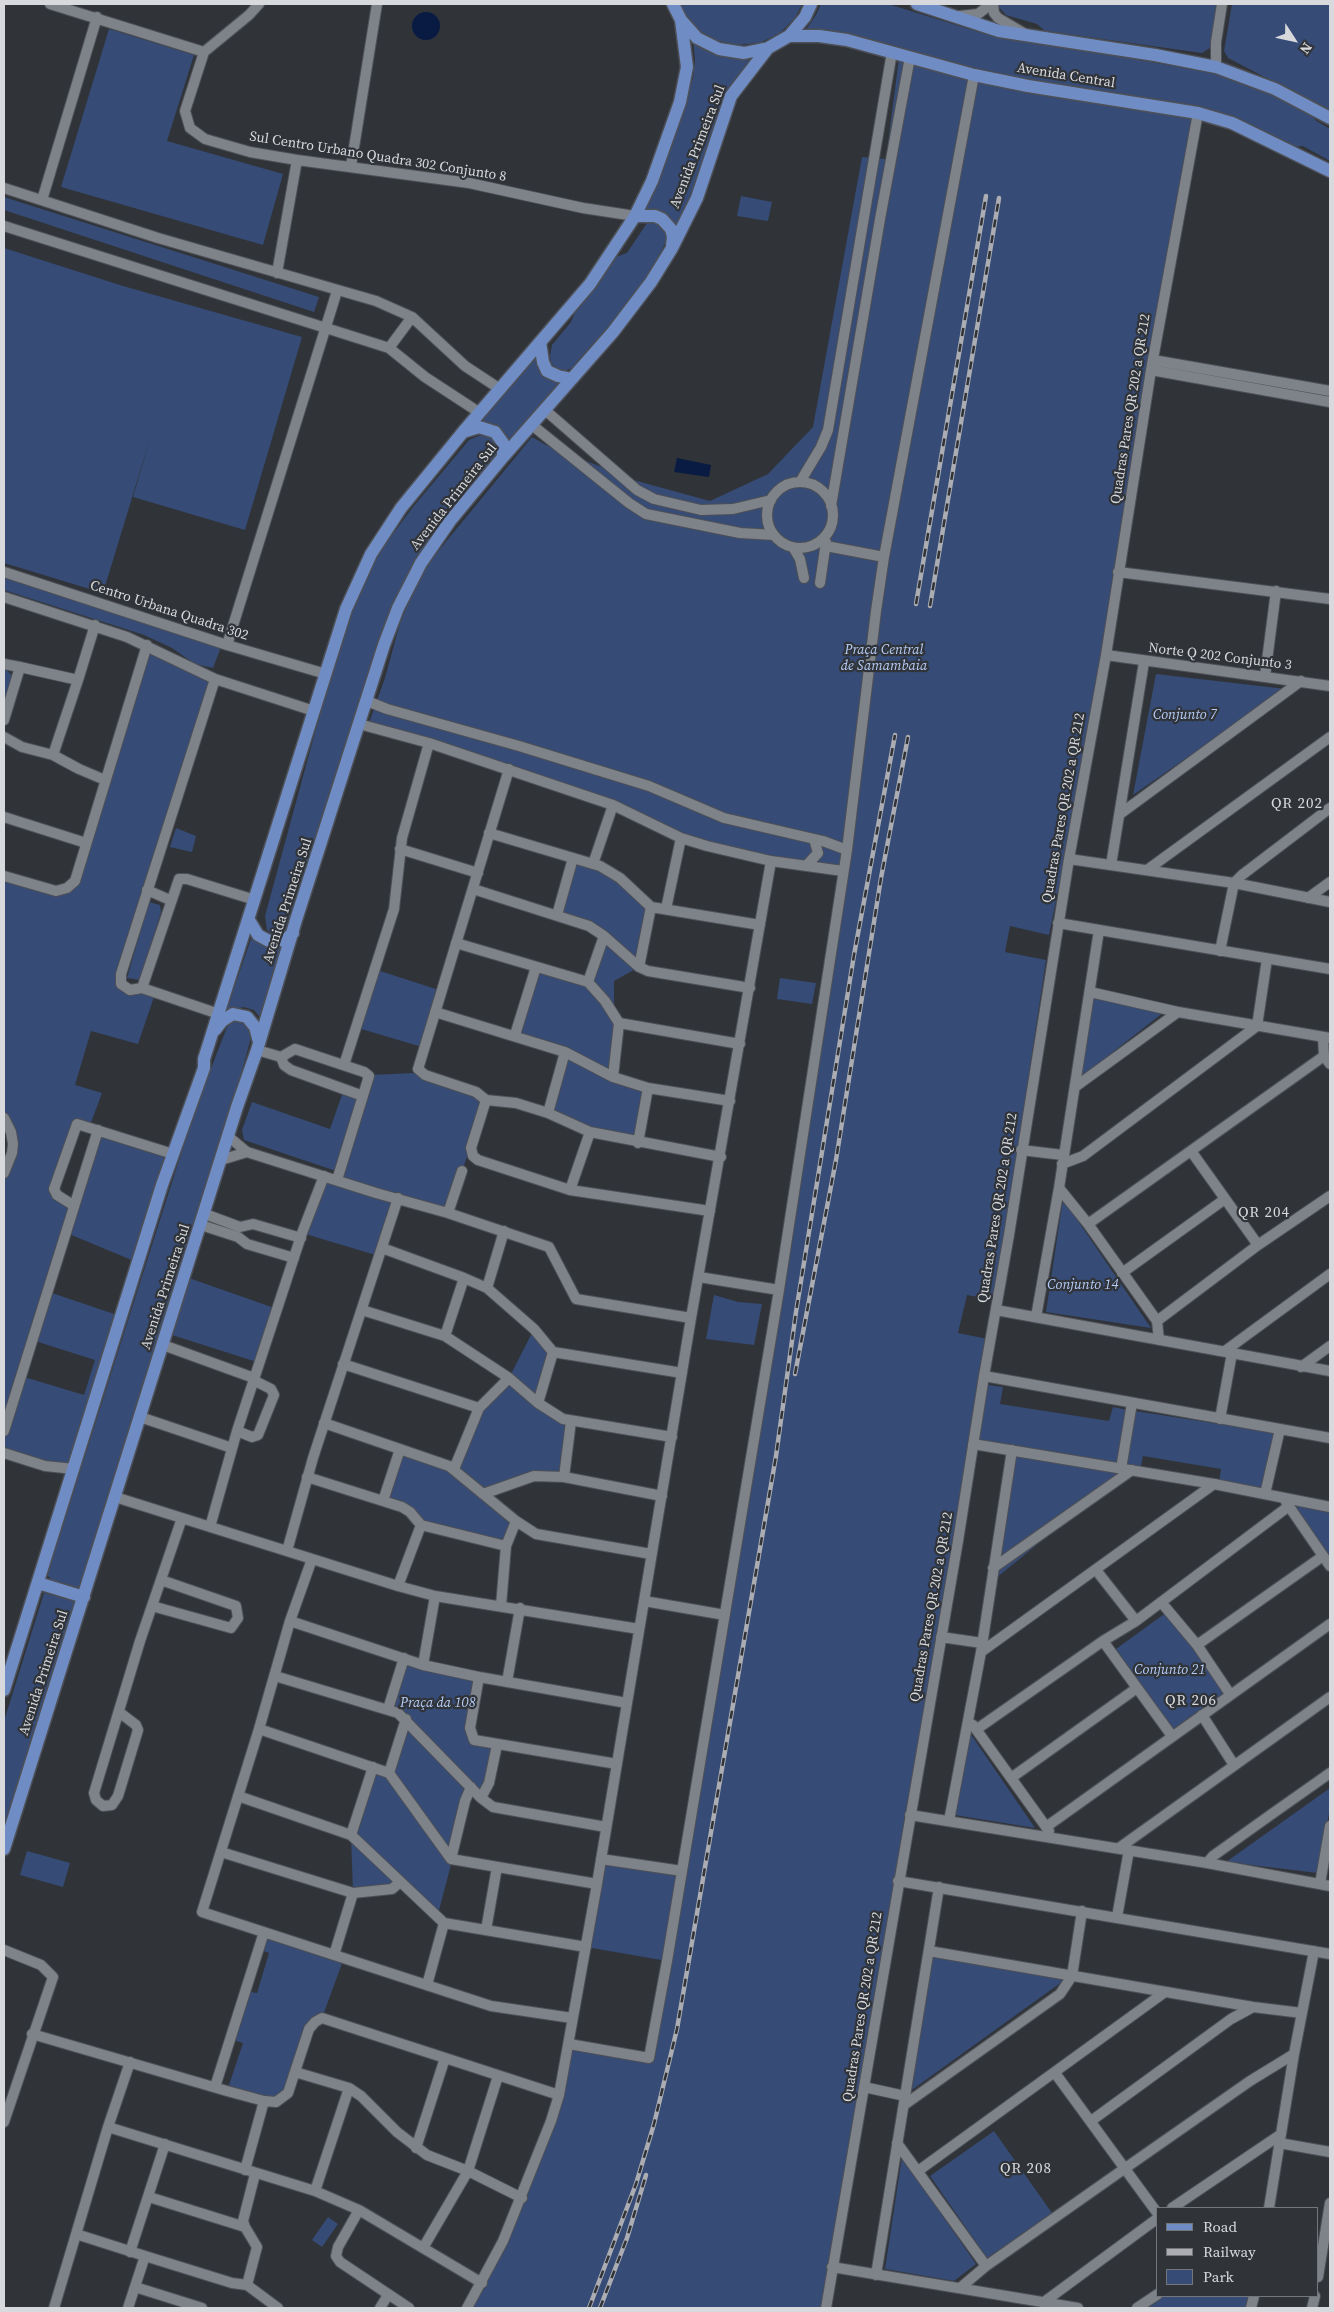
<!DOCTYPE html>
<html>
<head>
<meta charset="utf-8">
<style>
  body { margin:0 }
  #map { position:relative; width:1334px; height:2312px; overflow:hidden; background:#303439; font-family:"Source Serif 4",serif }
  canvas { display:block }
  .frame { position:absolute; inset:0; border:5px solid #d7d9dd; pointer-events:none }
  .legend { position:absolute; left:1156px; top:2207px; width:162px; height:90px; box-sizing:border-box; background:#303439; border:1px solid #73767b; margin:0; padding:6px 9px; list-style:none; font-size:15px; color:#d7d9dd }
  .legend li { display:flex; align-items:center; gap:10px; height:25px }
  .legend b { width:25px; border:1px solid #73767b }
  .north { position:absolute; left:1269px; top:15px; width:50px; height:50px; -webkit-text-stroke:4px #303439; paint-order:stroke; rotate:125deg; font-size:14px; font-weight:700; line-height:20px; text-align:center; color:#d7d9dd }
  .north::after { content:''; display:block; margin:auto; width:18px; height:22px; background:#d7d9dd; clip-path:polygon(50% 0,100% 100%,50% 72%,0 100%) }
</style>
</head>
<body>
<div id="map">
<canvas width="1334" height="2312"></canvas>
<div class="frame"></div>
<ul class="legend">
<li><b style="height:6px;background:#708cc4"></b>Road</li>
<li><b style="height:6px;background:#abadb2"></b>Railway</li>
<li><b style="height:14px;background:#364b75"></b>Park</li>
</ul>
<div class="north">N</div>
</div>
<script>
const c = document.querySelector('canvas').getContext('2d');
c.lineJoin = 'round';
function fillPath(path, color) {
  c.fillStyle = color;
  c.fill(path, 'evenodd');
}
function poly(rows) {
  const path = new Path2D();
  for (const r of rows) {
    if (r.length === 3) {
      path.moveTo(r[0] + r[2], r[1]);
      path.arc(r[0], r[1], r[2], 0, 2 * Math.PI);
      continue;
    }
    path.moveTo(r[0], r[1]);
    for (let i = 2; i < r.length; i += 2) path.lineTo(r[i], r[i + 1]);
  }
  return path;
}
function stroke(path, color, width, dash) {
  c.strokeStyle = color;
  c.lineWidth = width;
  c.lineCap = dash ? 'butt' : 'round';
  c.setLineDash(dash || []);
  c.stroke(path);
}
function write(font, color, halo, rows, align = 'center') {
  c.font = font + ' "Source Serif 4",serif';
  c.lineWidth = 4.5;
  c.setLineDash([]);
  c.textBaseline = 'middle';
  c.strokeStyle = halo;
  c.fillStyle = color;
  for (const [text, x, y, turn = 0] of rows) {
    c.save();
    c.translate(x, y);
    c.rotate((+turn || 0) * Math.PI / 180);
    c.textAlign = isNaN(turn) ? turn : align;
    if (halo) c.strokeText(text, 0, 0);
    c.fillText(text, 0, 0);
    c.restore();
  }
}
const green = poly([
  [680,4,802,4,795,18,779,34,759,43,737,45,715,40,696,29,682,12],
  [821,4,888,4,979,32,1214,73,1289,102,1313,115,1315,120,1330,129,1330,161,1303,146,1294,147,1266,132,1210,111,983,75,805,31,816,15],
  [996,4,1219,4,1214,37,1210,48,1202,53,1045,31,1037,24,1006,15],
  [1232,4,1330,4,1330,111,1228,58,1224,51],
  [109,29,194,55,167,141,283,174,263,245,61,187],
  [693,39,751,58,727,92,694,196,677,232,645,211,693,78,695,60],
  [899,58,986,82,1192,117,1193,130,1109,639,1049,935,1010,926,1005,952,1046,960,995,1300,967,1295,958,1333,988,1339,822,2308,469,2308,551,2121,569,2044,648,2058,667,1961,586,1947,601,1859,682,1871,843,872,729,852,508,770,424,747,369,723,385,678,400,623,421,572,532,437,546,445,637,481,710,501,768,474,813,427,862,157,886,159],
  [741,196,772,202,768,221,737,216],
  [4,197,319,297,314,312,4,210],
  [653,219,667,226,667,239,648,280,606,333,595,341,572,368,564,371,557,369,551,363,550,356,552,345,571,322,577,308,616,257,627,253,647,223],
  [4,248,123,286,302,337,245,530,133,497,152,432,103,593,4,563],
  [535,355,538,365,564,382,508,448,496,426,478,422],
  [483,434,496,437,502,447,414,569,287,933,274,936,267,930,265,916,320,714,355,604,380,551,413,507,469,440],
  [4,577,221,647,213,668,195,664,172,648,144,635,4,590],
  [147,645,217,677,122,981,156,991,138,1044,91,1031,75,1085,102,1093,89,1128,79,1125,56,1193,74,1199,49,1292,117,1315,72,1475,4,1453,4,1171,12,1153,4,1118,4,876,67,888,75,881],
  [32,1340,95,1360,84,1395,21,1376],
  [4,667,13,677,4,708],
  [1156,674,1286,689,1133,795],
  [176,828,196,836,192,852,170,847],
  [573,858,600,866,651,907,639,967,614,981,614,1002,619,1023,613,1077,648,1088,638,1143,548,1113,565,1052,515,1035,536,967,588,982,605,936,557,915],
  [149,902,160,905,161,912,140,980,127,978],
  [252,936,286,943,263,1021,254,1010,243,1007,225,1014],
  [377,970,442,991,422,1047,358,1028],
  [780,978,816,983,812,1004,777,999],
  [1092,995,1164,1012,1081,1077],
  [242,1019,252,1034,227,1126,83,1584,79,1588,53,1581,47,1575,195,1110,227,1027,231,1021],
  [415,1073,486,1100,448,1213,398,1198,379,1256,302,1233,324,1176,337,1180,369,1075],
  [343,1092,361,1097,336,1169,333,1170,244,1140,242,1130,252,1102,330,1129],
  [97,1132,167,1154,134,1261,69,1234],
  [1063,1199,1151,1328,1046,1312],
  [189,1278,277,1309,260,1363,172,1335],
  [714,1295,738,1302,762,1304,754,1345,706,1339],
  [534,1329,553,1352,538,1403,571,1421,564,1477,534,1476,483,1494,516,1521,506,1546,418,1520,383,1501,400,1449,454,1469,479,1408,509,1378],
  [988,1385,1003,1387,1000,1404,1109,1421,1113,1407,1133,1411,1124,1474,996,1578,1016,1456,1116,1472,977,1447],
  [1135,1411,1277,1433,1264,1498,1218,1489,1221,1469,1143,1456,1139,1475,1125,1473],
  [1291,1505,1330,1512,1330,1558],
  [44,1593,79,1602,4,1831,4,1721],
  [1167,1612,1225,1692,1173,1729,1116,1649],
  [404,1658,479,1677,474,1740,497,1745,481,1798,471,1788,437,1918,400,1882,353,1893,351,1835,373,1767,389,1773,406,1720,388,1709],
  [970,1733,1035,1828,955,1815],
  [1330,1788,1330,1808,1318,1873,1226,1862],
  [27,1851,70,1863,63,1887,20,1875],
  [264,1932,344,1958,322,2018,319,2019,280,2101,227,2091,243,2043,230,2039,245,1991,257,1993,269,1953,259,1949],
  [930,1956,1066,1979,909,2092],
  [994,2131,1052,2213,987,2258,930,2176],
  [902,2157,976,2264,954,2281,885,2269],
  [328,2217,338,2224,322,2247,312,2240],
  [1158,2296,1255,2296,1253,2308,1134,2308]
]);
const water = poly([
  [426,26,14],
  [677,458,711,465,709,477,674,472]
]);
const minor = poly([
  [50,4,204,52,249,15,259,4],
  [993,4,994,13,998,18,1027,35],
  [959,16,978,14,991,4],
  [204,52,185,111,190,128,205,139,250,152,297,160,469,183,583,208,635,216],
  [1216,67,1216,42,1222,4],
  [351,166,377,4],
  [4,188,158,238,376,301,412,317,465,366,500,389],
  [42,200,97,17],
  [4,226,389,348,425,377,480,413],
  [277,273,297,160],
  [389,348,412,317],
  [1153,360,1330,391],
  [1151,370,1330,402],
  [545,410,637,490,654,499,701,510,733,509,771,500],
  [532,425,629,503,646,514,740,533,774,535],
  [800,482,821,447,828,430,892,52],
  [800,515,33],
  [831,506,880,219,910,57],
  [826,546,884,557],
  [793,547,800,559,804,578],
  [4,572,227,645,326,674],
  [1118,572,1330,599],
  [820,583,826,542],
  [4,597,127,637,215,679,314,711],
  [227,645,337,291],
  [1106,655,1330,686],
  [4,664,20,667,4,720],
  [20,667,78,680,95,625],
  [1265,676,1276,591],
  [215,679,121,974,121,984,130,990,142,988,179,879,187,879,255,900],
  [367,701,387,709,519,746,649,786,724,818,823,841,847,850],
  [359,724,429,743,613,805,681,838,707,846,771,861,843,871],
  [4,737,22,747,53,755,79,769,105,780],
  [53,755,78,680],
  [509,769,418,1069,425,1075,476,1092,486,1100,516,1103,548,1113,590,1132,721,1157],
  [1120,814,1301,681],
  [4,817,86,843],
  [489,833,600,866,620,878,651,907,760,925],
  [400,849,478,873],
  [1069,859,1234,883,1330,902],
  [593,864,613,805],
  [1111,865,1144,662],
  [806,866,818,853,814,839],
  [1147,870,1330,737],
  [4,876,56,891,67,888,75,881,147,645],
  [473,889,589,926,604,936,639,967,648,971,750,988],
  [147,890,170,900],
  [1308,898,1330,882],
  [666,909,681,838],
  [557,915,573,858],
  [1058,923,1330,969],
  [456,943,588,982,605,1001,619,1023,740,1044],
  [1220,951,1234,883,1242,875,1330,808],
  [639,967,651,907],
  [588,982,604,936],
  [142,988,219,1014],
  [1090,992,1178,1012],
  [435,1012,565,1052,613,1077,648,1088,730,1101],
  [515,1035,536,967],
  [257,1050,281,1057],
  [1324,1056,1330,1064],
  [281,1057,295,1049,364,1072,369,1076,337,1180],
  [281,1057,284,1065,291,1070,363,1096],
  [344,1065,394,909,402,838,429,743],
  [613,1077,619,1023],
  [1075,1087,1178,1012,1330,1038],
  [486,1100,471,1148,473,1156,478,1160,570,1190,710,1211],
  [548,1113,565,1052],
  [4,1118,11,1132,13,1144,12,1153,4,1173],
  [229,1137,247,1152,376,1193,448,1213,549,1247,576,1299,691,1318],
  [638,1143,648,1088],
  [1021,1150,1063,1155],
  [1191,1151,1258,1245],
  [221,1160,247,1152],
  [1062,1164,1083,1156,1257,1026,1267,959],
  [1059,1188,1088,1224,1157,1321,1159,1340],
  [570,1190,590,1132],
  [73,1205,57,1195,54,1189,77,1124,173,1154],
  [448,1213,462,1171],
  [205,1214,240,1227,253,1224,301,1238],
  [1088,1224,1324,1056,1323,1037],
  [201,1225,238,1237,247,1244,294,1258],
  [382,1248,464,1278,487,1288,534,1329,553,1352,682,1373],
  [1122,1273,1225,1199],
  [699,1277,779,1290],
  [487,1288,504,1231],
  [362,1310,445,1336,509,1378,538,1403,563,1419,672,1437],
  [996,1310,1330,1371],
  [1036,1317,1059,1188,1099,930],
  [1157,1321,1258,1245,1330,1196],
  [445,1336,464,1278],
  [163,1345,254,1378],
  [1225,1351,1330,1274],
  [343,1364,479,1408,509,1378],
  [1301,1367,1330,1346],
  [984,1376,1330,1438],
  [538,1403,553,1352],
  [140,1417,232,1448],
  [1220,1419,1232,1353],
  [324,1423,449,1466,516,1521,536,1534,651,1554],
  [4,1431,98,1130],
  [237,1431,252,1437,258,1435,274,1395,271,1389,253,1380],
  [973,1444,1214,1484,1330,1507],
  [4,1453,45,1466,74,1469],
  [454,1469,479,1408],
  [1121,1469,1132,1403],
  [307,1477,402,1507,410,1512,421,1525],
  [564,1477,571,1421],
  [483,1494,534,1476,564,1477,662,1496],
  [1265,1494,1280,1429],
  [115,1497,398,1586,435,1596,639,1629],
  [383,1501,400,1449],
  [1286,1502,1330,1566],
  [210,1527,237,1431,302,1233,324,1176],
  [287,1551,313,1458,398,1198],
  [312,1559,290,1621,259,1729,202,1912,491,2006,572,2018],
  [993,1568,1132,1470],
  [1096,1570,1136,1621],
  [398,1586,421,1525,506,1546],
  [644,1601,725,1615],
  [1161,1602,1197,1645,1230,1694],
  [152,1606,231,1628,238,1618,236,1606,161,1580],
  [501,1606,506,1546,516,1521],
  [290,1621,423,1665,479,1677,627,1703],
  [941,1637,982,1643],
  [1103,1641,1172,1736],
  [1197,1645,1323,1556],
  [981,1652,1214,1484],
  [423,1665,435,1596],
  [275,1676,398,1713,481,1798,493,1807,606,1827],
  [479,1677,470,1728,474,1740,617,1764],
  [507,1682,520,1608],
  [388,1709,404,1658],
  [119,1712,136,1725,138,1730,118,1796,112,1805,103,1806,96,1800,94,1793,140,1641,182,1518],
  [1202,1715,1234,1765],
  [973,1725,1049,1831],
  [259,1729,389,1773,451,1859,597,1884],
  [977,1729,1103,1641,1136,1621,1289,1506],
  [389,1773,406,1719],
  [1011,1778,1137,1688],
  [238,1796,351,1835,444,1923,586,1947],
  [481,1798,489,1783,497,1745],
  [910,1815,1207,1863,1330,1886],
  [949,1821,981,1652,1012,1450],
  [1046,1827,1330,1624],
  [351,1835,373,1767],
  [1119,1848,1330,1697],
  [221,1852,353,1893,392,1889,400,1882],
  [451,1859,465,1801,471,1787],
  [601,1859,682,1871],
  [1207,1863,1213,1856,1269,1816,1330,1773],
  [898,1881,1330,1954],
  [1320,1884,1330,1826],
  [1117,1917,1129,1850],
  [486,1930,497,1867],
  [4,1950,41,1965,53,1977,4,2122],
  [929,1951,1253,2007,1302,2013],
  [334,1955,353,1893],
  [427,1985,444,1923],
  [32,2034,227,2091,264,2101,276,2102,288,2093,309,2029,315,2022,322,2018,559,2095],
  [569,2044,649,2058,667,1961,779,1290,847,850,876,611,884,557,974,75],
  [295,2072,349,2088,361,2096,397,2132,427,2155,468,2171,522,2198],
  [1055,2073,1158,2214],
  [215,2087,264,1932],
  [864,2087,905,2096],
  [904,2105,1060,1994,1072,1976,1082,1911],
  [1091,2121,1231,2019,1253,2007],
  [108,2127,130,2062],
  [897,2143,986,2266],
  [1279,2143,1330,2152],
  [416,2148,445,2058],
  [245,2170,264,2101],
  [918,2171,1165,1992],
  [255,2174,243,2221,245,2227,257,2247,247,2285,278,2308],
  [315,2191,349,2088],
  [149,2197,245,2227],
  [1172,2208,1280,2135],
  [1269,2208,1294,2054,1314,1951],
  [359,2210,338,2247,336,2256,340,2262,409,2308],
  [76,2234,145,2256,128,2308],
  [423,2248,468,2171,498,2076],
  [130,2252,165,2144],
  [145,2256,232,2283,247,2285],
  [832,2267,1078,2308],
  [876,2275,939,1887],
  [1318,2277,1330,2203],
  [135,2287,202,2308],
  [960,2288,986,2266,1124,2169,1250,2081,1294,2054],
  [1044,2302,1158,2218],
  [54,2308,108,2127,315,2191,359,2210,482,2283],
  [380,2308,388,2295],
  [467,2308,503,2241,551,2121,559,2095,597,1884,691,1318,771,861],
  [826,2308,958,1541,984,1376,1009,1235,1069,859,1106,655,1151,370,1198,113],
  [1137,2308,1158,2294],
  [1251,2308,1254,2296],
  [1312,2308,1315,2296]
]);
const major = poly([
  [673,4,681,20,697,38,719,49,744,53,768,48,789,36,805,17,811,4],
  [917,4,999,31,1155,55,1216,67,1275,89,1330,118],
  [789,36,819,36,847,40,974,75,1028,86,1198,113,1232,123,1330,171],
  [635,216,655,216,662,219,671,229,673,237,672,246],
  [540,342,543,362,547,371,558,376,572,379],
  [463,432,479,427,495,432,503,443,503,457],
  [249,920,258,935,269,941,285,940,293,933],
  [215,1030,222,1021,233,1014,247,1017,255,1027,259,1042],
  [38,1583,84,1597],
  [4,1690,162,1185,204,1068,204,1059,346,609,371,554,401,508,463,432,590,284,635,216,652,181,680,102,687,67,681,20],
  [4,1849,237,1107,257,1050,296,920,384,645,398,608,421,563,450,521,503,457,613,332,651,282,672,248,697,198,731,96,768,48]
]);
const rail = poly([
  [916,604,986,196],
  [930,606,999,198],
  [795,1374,836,1160,881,878,908,737],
  [589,2308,636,2184,654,2124,677,2029,776,1456,796,1312,854,955,895,735],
  [600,2308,627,2238,646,2175]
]);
const streetNames = [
  ["Avenida Central",1066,76,9],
  ["Avenida Primeira Sul",698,147,-69],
  ["Sul Centro Urbano Quadra 302 Conjunto 8",378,157,9],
  ["Quadras Pares QR 202 a QR 212",1131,409,-81],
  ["Avenida Primeira Sul",454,497,-52],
  ["Centro Urbana Quadra 302",169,611,18],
  ["Norte Q 202 Conjunto 3",1220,657,7],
  ["Quadras Pares QR 202 a QR 212",1064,808,-80],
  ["Avenida Primeira Sul",288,901,-72],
  ["Quadras Pares QR 202 a QR 212",998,1208,-81],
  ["Avenida Primeira Sul",166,1287,-72],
  ["Quadras Pares QR 202 a QR 212",932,1607,-80],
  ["Avenida Primeira Sul",44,1673,-72],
  ["Quadras Pares QR 202 a QR 212",863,2007,-81]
];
const parkNames = [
  ["Praça Central",884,650],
  ["de Samambaia",884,666],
  ["Conjunto 7",1185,715],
  ["Conjunto 14",1083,1285],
  ["Conjunto 21",1170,1670],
  ["Praça da 108",438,1703]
];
const neighbourhoodNames = [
  ["QR 202",1297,804],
  ["QR 204",1264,1213],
  ["QR 206",1191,1701],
  ["QR 208",1026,2169]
];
fillPath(green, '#364b75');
fillPath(water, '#091b42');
stroke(minor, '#4d5056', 12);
stroke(major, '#4d5056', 15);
stroke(minor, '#7e8289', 10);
stroke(major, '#708cc4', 12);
stroke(rail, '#abadb2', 4.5);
stroke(rail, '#303439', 2.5, [8]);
write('14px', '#d7d9dd', '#303439', streetNames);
write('italic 14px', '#b6cdf8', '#303439', parkNames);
c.letterSpacing = '1px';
write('15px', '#d7d9dd', '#303439', neighbourhoodNames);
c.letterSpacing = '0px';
</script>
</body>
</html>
